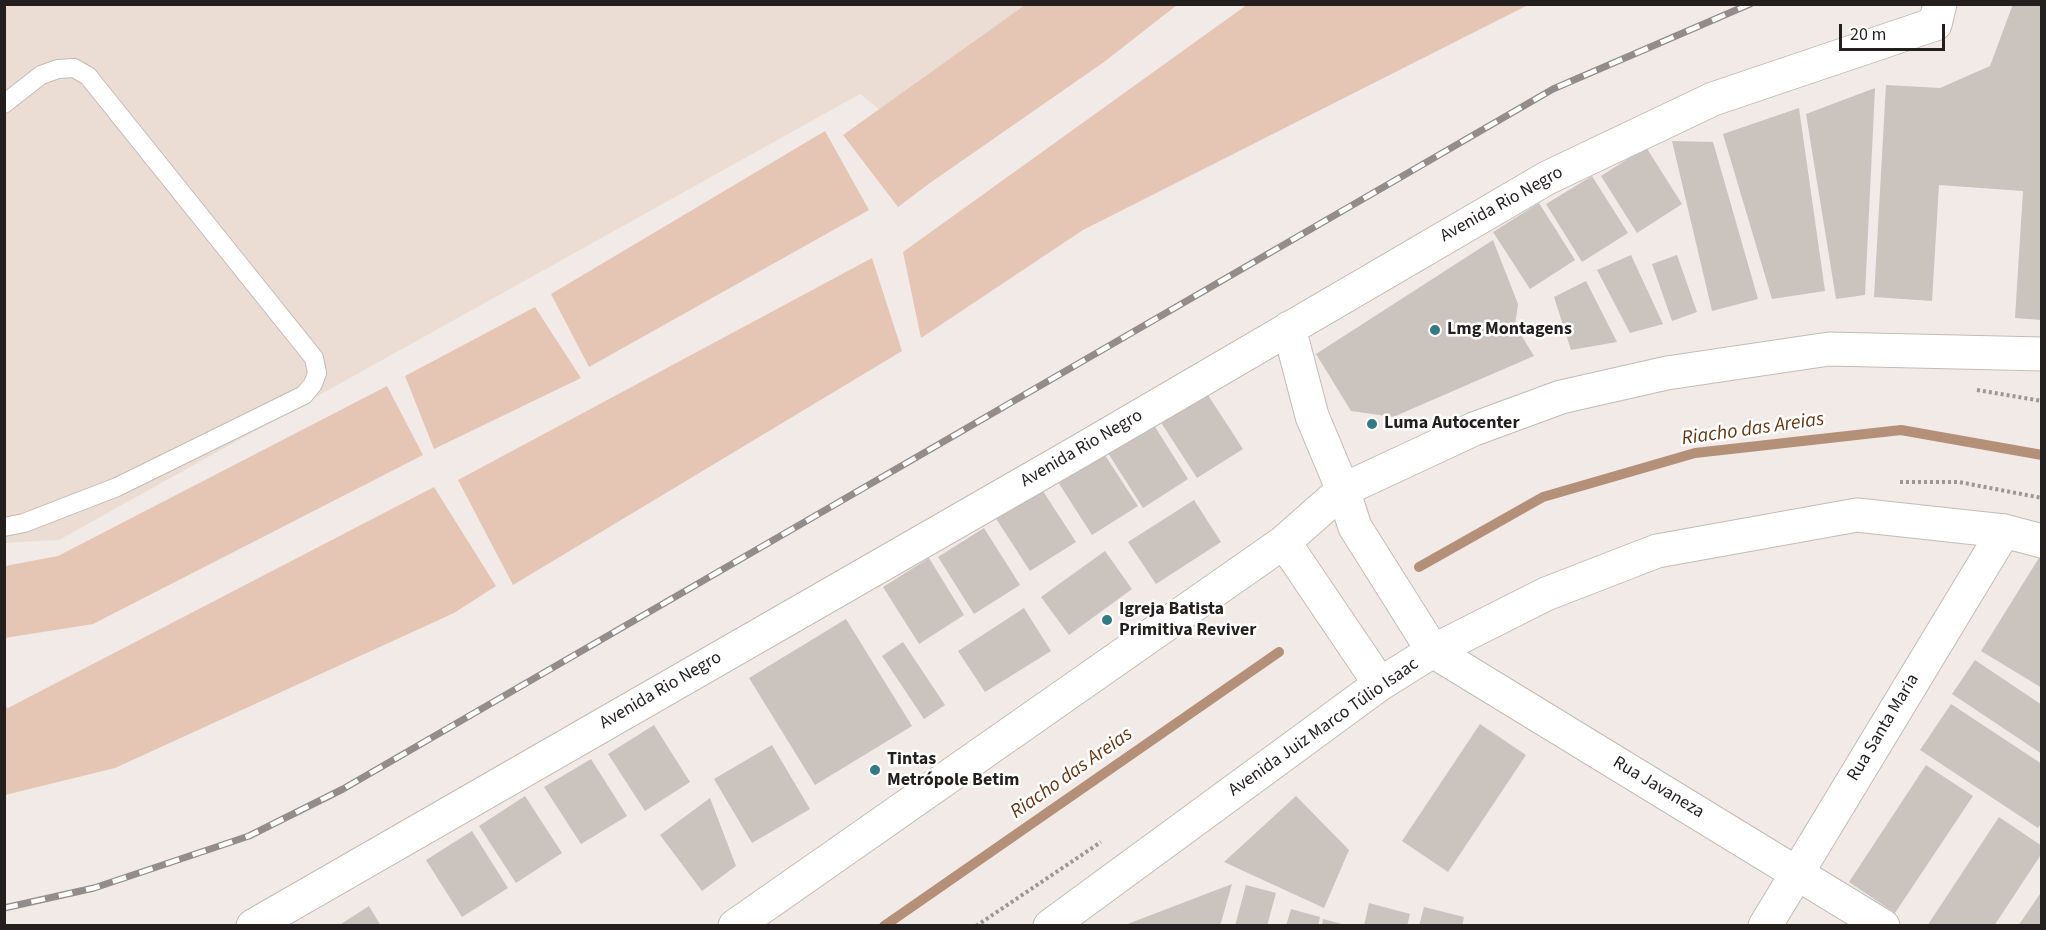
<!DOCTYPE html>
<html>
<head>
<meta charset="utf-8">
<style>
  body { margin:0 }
  #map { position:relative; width:2046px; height:930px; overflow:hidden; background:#f2eae6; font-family:"Source Sans 3",sans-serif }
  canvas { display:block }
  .frame { position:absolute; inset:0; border:6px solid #221f1e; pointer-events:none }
  .scale { position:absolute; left:1839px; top:24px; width:106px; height:27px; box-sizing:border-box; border:3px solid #221f1e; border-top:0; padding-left:8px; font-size:18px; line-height:21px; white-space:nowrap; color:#221f1e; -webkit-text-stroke:4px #fff; paint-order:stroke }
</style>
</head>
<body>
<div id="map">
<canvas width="2046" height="930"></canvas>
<div class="frame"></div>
<div class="scale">20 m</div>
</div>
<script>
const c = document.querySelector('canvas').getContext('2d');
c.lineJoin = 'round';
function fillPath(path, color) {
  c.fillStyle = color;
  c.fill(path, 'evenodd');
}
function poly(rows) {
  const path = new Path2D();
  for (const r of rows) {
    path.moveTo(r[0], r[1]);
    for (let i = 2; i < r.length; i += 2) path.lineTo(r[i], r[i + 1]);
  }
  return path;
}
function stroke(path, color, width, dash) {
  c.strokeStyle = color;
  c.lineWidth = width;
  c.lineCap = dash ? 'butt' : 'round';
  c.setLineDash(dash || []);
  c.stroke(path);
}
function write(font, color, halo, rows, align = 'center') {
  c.font = font + ' "Source Sans 3",sans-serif';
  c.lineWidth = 5;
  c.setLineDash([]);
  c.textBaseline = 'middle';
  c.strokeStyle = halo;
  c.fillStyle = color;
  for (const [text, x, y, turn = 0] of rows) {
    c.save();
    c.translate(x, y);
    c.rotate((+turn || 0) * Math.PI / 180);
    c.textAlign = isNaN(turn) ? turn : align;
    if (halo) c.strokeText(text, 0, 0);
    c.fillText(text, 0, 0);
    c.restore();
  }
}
const built = poly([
  [5,5,1056,5,897,124,860,94,59,540,5,543]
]);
const green = poly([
  [1248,4,1528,5,1083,230,921,338,903,252],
  [1025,5,1177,5,1104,62,930,183,898,207,843,135],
  [825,131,869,210,589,367,551,294],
  [872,258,902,351,513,585,458,480],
  [535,307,581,378,434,449,405,376],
  [387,386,423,455,93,624,5,638,5,566,58,556],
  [434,487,496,586,454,613,115,768,5,795,5,707,8,708]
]);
const stream = poly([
  [1419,567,1543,497,1695,453,1901,430,2042,455],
  [884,926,1279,652]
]);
const building = poly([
  [2013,4,2042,4,2042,320,2015,318,2023,191,1939,185,1932,301,1874,297,1886,85,1940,88,1990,66],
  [1875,88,1865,295,1836,299,1806,114],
  [1799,108,1825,291,1772,299,1723,134],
  [1672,141,1713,142,1758,299,1712,311],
  [1646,147,1682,204,1637,233,1601,176],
  [1592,176,1628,233,1582,262,1546,204],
  [1539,203,1575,260,1530,289,1493,232],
  [1493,240,1518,304,1515,325,1534,356,1393,417,1351,411,1316,354],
  [1631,255,1663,324,1630,333,1597,270],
  [1677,255,1697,312,1672,321,1652,264],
  [1586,281,1617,342,1571,350,1554,297],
  [1206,392,1243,449,1197,478,1160,421],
  [1152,422,1188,479,1143,508,1106,450],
  [1101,449,1138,506,1092,535,1056,479],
  [1039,485,1076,542,1030,571,993,514],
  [1194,500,1221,542,1156,584,1128,542],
  [984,528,1020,585,974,614,938,557],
  [1105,551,1132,589,1069,635,1041,597],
  [2042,553,2042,688,1981,651],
  [929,558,964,615,919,644,883,587],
  [1024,608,1051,651,985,692,958,651],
  [846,619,912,726,815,785,749,678],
  [903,642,945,705,924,719,882,656],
  [1975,660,2042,705,2042,754,1952,694],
  [1951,704,2042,764,2042,822,2038,828,1920,750],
  [1480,724,1526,755,1448,872,1402,841],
  [654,725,690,782,645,811,608,754],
  [772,745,810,809,752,843,714,779],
  [591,759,627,816,581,844,544,787],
  [1926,765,1973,796,1895,913,1849,882],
  [525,796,562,853,516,883,479,826],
  [1296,796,1349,850,1324,908,1224,862],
  [710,798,736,866,702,891,660,835],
  [1999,817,2042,846,2042,853,1994,926,1927,926],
  [472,831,508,888,462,917,426,860],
  [1232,884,1220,926,1125,926,1125,925],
  [1246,885,1276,893,1267,926,1235,926],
  [2042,891,2042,926,2018,926],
  [1369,903,1410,914,1407,926,1364,926],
  [369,906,381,926,338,926],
  [1424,907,1464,917,1462,926,1419,926],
  [1291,909,1320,917,1318,926,1286,926],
  [1323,919,1346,925,1346,926,1322,926]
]);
const path = poly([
  [1977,390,2042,401],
  [1900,482,1959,482,2042,498],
  [976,926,1101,842]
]);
const service = poly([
  [4,104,41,75,58,69,74,68,88,76,314,358,317,373,313,384,304,395,117,487,24,523,4,527]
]);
const minor = poly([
  [1289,328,1312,416,1343,490],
  [1433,651,1883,926],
  [253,926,1078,452,1547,178,1713,99,1935,24],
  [1765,926,2004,531]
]);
const primary = poly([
  [1343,490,1355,527,1433,651],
  [1284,542,1380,684],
  [735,926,1284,542,1343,490,1474,429,1561,397,1667,373,1829,349,2042,354],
  [1050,926,1380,684,1433,651,1546,594,1657,551,1857,515,2004,531,2042,541]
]);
const motorway = poly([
  [1935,24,1940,4]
]);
const rail = poly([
  [4,908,94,888,249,836,343,789,1553,89,1750,4]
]);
const markers = [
  [1435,330,6,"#337b84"],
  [1372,424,6,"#337b84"],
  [1107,620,6,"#337b84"],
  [875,770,6,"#337b84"]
];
const streetNames = [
  ["Avenida Rio Negro",1502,205,-29],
  ["Avenida Rio Negro",1082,449,-30],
  ["Avenida Rio Negro",661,691,-30],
  ["Avenida Juiz Marco Túlio Isaac",1324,728,-35],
  ["Rua Santa Maria",1884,728,-59],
  ["Rua Javaneza",1658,788,31]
];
const poiNames = [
  ["Lmg Montagens",1447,330],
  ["Luma Autocenter",1384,424],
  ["Igreja Batista",1119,610],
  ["Primitiva Reviver",1119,631],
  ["Tintas",887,760],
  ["Metrópole Betim",887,781]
];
const waterNames = [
  ["Riacho das Areias",1753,430,-8],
  ["Riacho das Areias",1072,774,-35]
];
fillPath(built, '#ecddd4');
fillPath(green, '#e5c6b4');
stroke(stream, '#b49079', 10);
fillPath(building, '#cac3be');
stroke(service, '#c2bbb7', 20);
stroke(minor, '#c2bbb7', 35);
stroke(primary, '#c2bbb7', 35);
stroke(motorway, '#c2bbb7', 35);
stroke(path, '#9c9794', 4, [3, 3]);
stroke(service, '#fff', 18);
stroke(minor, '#fff', 33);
stroke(primary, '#fff', 33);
stroke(motorway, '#fff', 33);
stroke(rail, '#928c8a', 7);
stroke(rail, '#fff', 4.5, [14]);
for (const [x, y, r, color] of markers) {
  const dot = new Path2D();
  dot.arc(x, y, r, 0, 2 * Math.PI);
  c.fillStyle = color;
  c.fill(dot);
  stroke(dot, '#fff', 2);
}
write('18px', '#221f1e', '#fff', streetNames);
write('bold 18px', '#221f1e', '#fff', poiNames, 'left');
write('italic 20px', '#653410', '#fff', waterNames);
</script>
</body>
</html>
